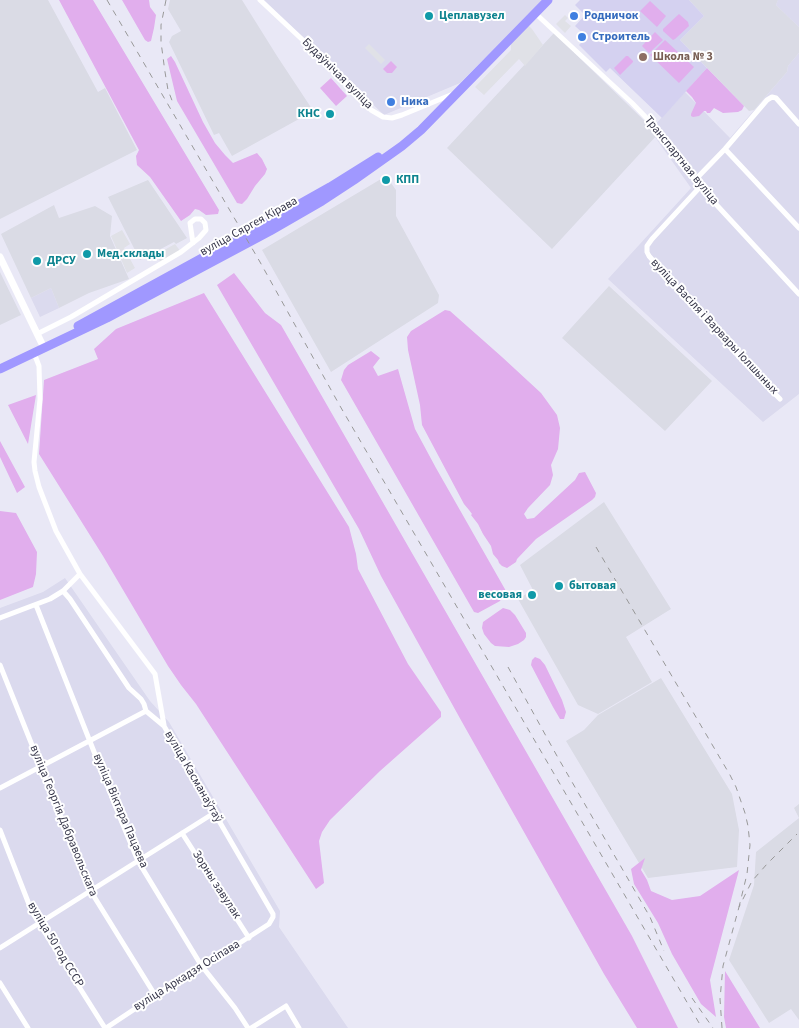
<!DOCTYPE html>
<html>
<head>
<meta charset="utf-8">
<style>
  body { margin:0 }
  canvas { display:block; background:#e9e8f6 }
</style>
</head>
<body>
<canvas width="799" height="1028"></canvas>
<script>
const c = document.querySelector('canvas').getContext('2d');
c.lineJoin = 'round';
function fillPath(path, color) {
  c.fillStyle = color;
  c.fill(path, 'evenodd');
}
function poly(rows) {
  const path = new Path2D();
  for (const r of rows) {
    path.moveTo(r[0], r[1]);
    for (let i = 2; i < r.length; i += 2) path.lineTo(r[i], r[i + 1]);
  }
  return path;
}
function stroke(path, color, width, dash) {
  c.strokeStyle = color;
  c.lineWidth = width;
  c.lineCap = dash ? 'butt' : 'round';
  c.setLineDash(dash || []);
  c.stroke(path);
}
function write(font, color, halo, rows, align = 'center') {
  c.font = font + ' "Source Sans 3",sans-serif';
  c.lineWidth = 4;
  c.setLineDash([]);
  c.textBaseline = 'middle';
  c.strokeStyle = halo;
  c.fillStyle = color;
  for (const [text, x, y, turn = 0] of rows) {
    c.save();
    c.translate(x, y);
    c.rotate((+turn || 0) * Math.PI / 180);
    c.textAlign = isNaN(turn) ? turn : align;
    if (halo) c.strokeText(text, 0, 0);
    c.fillText(text, 0, 0);
    c.restore();
  }
}
const residential = poly([
  [264,0,542,0,460,83,384,115],
  [778,0,799,0,799,27,776,5],
  [799,53,799,394,763,422,608,279,691,188,655,137,658,134,652,128,685,92,730,138,787,72,788,66],
  [51,288,59,308,40,317,31,298],
  [65,578,150,701,169,722,280,911,279,927,348,1028,0,1028,0,608,43,592]
]);
const industrial = poly([
  [0,0,48,0,98,92,105,88,137,150,0,219],
  [170,0,242,0,277,56,314,112,310,115,308,114,232,156,219,133,214,135,169,42,172,36,181,31,168,9],
  [689,0,778,0,776,5,799,27,799,53,788,66,787,72,754,110,749,111,680,40,704,16],
  [554,33,658,134,552,249,447,148],
  [386,176,396,190,396,216,439,295,438,303,331,372,262,250],
  [148,180,187,238,176,244,174,242,140,260,108,197],
  [54,205,59,218,95,206,112,216,110,236,129,279,89,293,59,308,51,288,31,298,1,234],
  [0,272,21,315,0,325],
  [609,286,712,381,665,431,562,338],
  [604,502,671,609,626,637,652,682,598,714,578,705,518,599,533,590,520,565],
  [661,678,732,794,739,830,737,867,648,878,566,741,584,730,598,715],
  [799,804,799,1020,791,1009,769,1023,729,960,754,885,756,852,799,818,794,808]
]);
const education = poly([
  [580,0,689,0,704,16,680,40,707,68,662,118,610,68,606,72,579,45,587,37,575,26,585,15,575,5]
]);
const green = poly([
  [59,0,93,0,219,210,218,214,206,215,199,210,195,209,190,215,181,221,150,177,137,165,136,156,139,150],
  [122,0,149,0,150,7,156,15,154,28,151,41,148,42,145,40],
  [650,1,666,16,657,27,640,11],
  [679,14,688,22,689,26,675,39,673,40,663,31,663,29],
  [655,32,663,40,649,53,642,46],
  [665,40,694,67,679,83,650,55],
  [171,56,175,62,203,122,215,143,225,155,233,163,257,153,262,159,267,169,265,174,255,186,247,199,242,204,237,203,177,101,167,59],
  [626,56,628,56,633,61,633,62,620,75,614,68],
  [391,61,397,67,392,73,387,73,383,69],
  [707,68,744,106,742,110,738,112,723,113,714,108,710,113,707,113,706,111,704,111,699,116,693,117,691,116,691,114,696,103,692,97,686,91],
  [331,78,347,96,336,106,320,88],
  [234,273,265,313,281,325,632,936,678,1028,637,1028,604,974,462,722,381,576,359,529,217,285],
  [204,293,349,527,356,554,358,569,408,664,441,712,441,717,380,771,330,820,322,832,319,841,324,883,316,889,196,704,181,685,168,666,103,556,39,454,44,380,98,359,94,349,116,329],
  [445,310,450,311,502,357,541,393,557,415,560,428,558,449,551,465,553,475,550,485,528,508,524,514,527,519,534,518,575,480,579,473,585,472,596,493,595,497,592,500,536,539,517,559,516,562,507,568,502,566,499,563,498,560,493,554,491,546,483,534,478,524,471,515,472,514,469,510,464,504,422,425,420,405,408,350,407,337,411,331],
  [371,351,380,358,373,367,378,376,398,369,415,429,436,468,506,591,500,601,478,613,474,612,341,380,344,370,348,365],
  [36,395,28,444,8,405],
  [0,441,25,487,17,493,0,457],
  [0,511,16,513,37,552,36,574,33,587,0,600],
  [503,608,510,610,515,615,526,633,526,637,524,640,518,644,509,647,495,646,491,643,484,634,482,628,483,622],
  [535,657,540,659,545,665,562,700,566,712,564,719,560,719,553,707,531,665,532,660],
  [645,858,641,870,647,880,651,891,672,900,700,896,739,870,710,980,716,1017,701,1004,672,954,658,923,634,884,631,869],
  [725,971,760,1028,726,1028,724,1017]
]);
const parking = poly([
  [565,15,568,18,565,21,571,26,565,33,556,24],
  [526,23,532,29,543,45,525,66,519,59,484,95,475,87,511,50,511,45,507,41],
  [369,44,385,60,381,64,365,48],
  [122,230,130,244,124,248,135,268,127,273,111,236],
  [175,244,181,252,161,264,157,254]
]);
const minor = poly([
  [260,0,323,59,359,99,371,110,383,117,392,118,402,115,453,94],
  [535,13,632,103,660,132,680,162,700,187,799,294],
  [725,149,799,228],
  [695,180,725,149,767,100,772,97,776,98,799,124],
  [700,187,652,239,647,246,647,252,649,256,742,360,780,399],
  [37,334,71,317,181,252,199,238,206,230,205,223,201,219,195,219,190,223,193,243],
  [34,353,39,366,40,399,34,462,35,471,39,487,56,531,80,574,155,674,164,725],
  [63,591,70,599,129,688,141,699,144,704,146,711,164,726,273,914,273,917,269,924,235,946,201,965,106,1028],
  [36,605,121,820,138,861,201,965,235,1008,248,1028],
  [0,618,50,599,63,591,80,574],
  [0,665,90,890,155,995],
  [0,788,146,711],
  [0,830,32,912,105,1028],
  [182,833,249,938],
  [0,948,214,813],
  [0,983,28,1028],
  [251,1028,286,1006,299,1028]
]);
const tertiary = poly([
  [0,257,44,348]
]);
const primary = poly([
  [78,326,266,223,330,187,378,157],
  [0,369,107,318,270,231,322,201,354,180,402,146,421,130,548,0]
]);
const rail = poly([
  [107,0,260,262,340,406,702,1028],
  [166,0,161,25,161,42,165,72,168,90,173,103],
  [596,547,730,775,736,787,745,813,748,826,750,845,747,874,739,907],
  [508,667,557,756,650,917,664,951],
  [692,998,713,1028],
  [722,1028,720,999,723,966,739,907,752,881,767,864,797,834]
]);
const markers = [
  [429,16,5,"#0f9aa8"],
  [574,16,5,"#3f7fe0"],
  [582,37,5,"#3f7fe0"],
  [643,57,5,"#8d6e63"],
  [391,102,5,"#3f7fe0"],
  [330,114,5,"#0f9aa8"],
  [386,180,5,"#0f9aa8"],
  [87,254,5,"#0f9aa8"],
  [37,261,5,"#0f9aa8"],
  [559,586,5,"#0f9aa8"],
  [532,595,5,"#0f9aa8"]
];
const cultureNames = [
  ["Цеплавузел",439,16],
  ["КНС",320,114,"right"],
  ["КПП",396,180],
  ["Мед.склады",97,254],
  ["ДРСУ",47,261],
  ["бытовая",569,586],
  ["весовая",522,595,"right"]
];
const shopNames = [
  ["Родничок",584,16],
  ["Строитель",592,37],
  ["Ника",401,102]
];
const educationNames = [
  ["Школа № 3",653,57]
];
const streetNames = [
  ["Будаўнічая вуліца",337,74,45],
  ["Транспартная вуліца",681,161,51],
  ["вуліца Сяргея Кірава",249,227,-29],
  ["вуліца Васіля і Варвары Іолшыных",714,327,47],
  ["вуліца Касманаўтаў",193,777,60],
  ["вуліца Віктара Пацаева",120,811,67],
  ["вуліца Георгія Дабравольскага",63,821,68],
  ["Зорны завулак",216,885,57],
  ["вуліца 50 год СССР",55,945,59],
  ["вуліца Аркадзя Осіпава",187,976,-32]
];
fillPath(residential, '#dbdaee');
fillPath(industrial, '#dadbe5');
fillPath(education, '#d4d1f0');
fillPath(green, '#e1aeed');
fillPath(parking, '#e0e1e7');
stroke(minor, '#fff', 5);
stroke(tertiary, '#fff', 7);
stroke(primary, '#a098ff', 9);
stroke(rail, '#989898', 1, [6, 6]);
for (const [x, y, r, color] of markers) {
  const dot = new Path2D();
  dot.arc(x, y, r, 0, 2 * Math.PI);
  c.fillStyle = color;
  c.fill(dot);
  stroke(dot, '#fff', 2);
}
write('bold 12px', '#0d838f', '#fff', cultureNames, 'left');
write('bold 12px', '#366cbe', '#fff', shopNames, 'left');
write('bold 12px', '#785e54', '#fff', educationNames, 'left');
write('12px', '#36364a', '#fff', streetNames);
</script>
</body>
</html>
